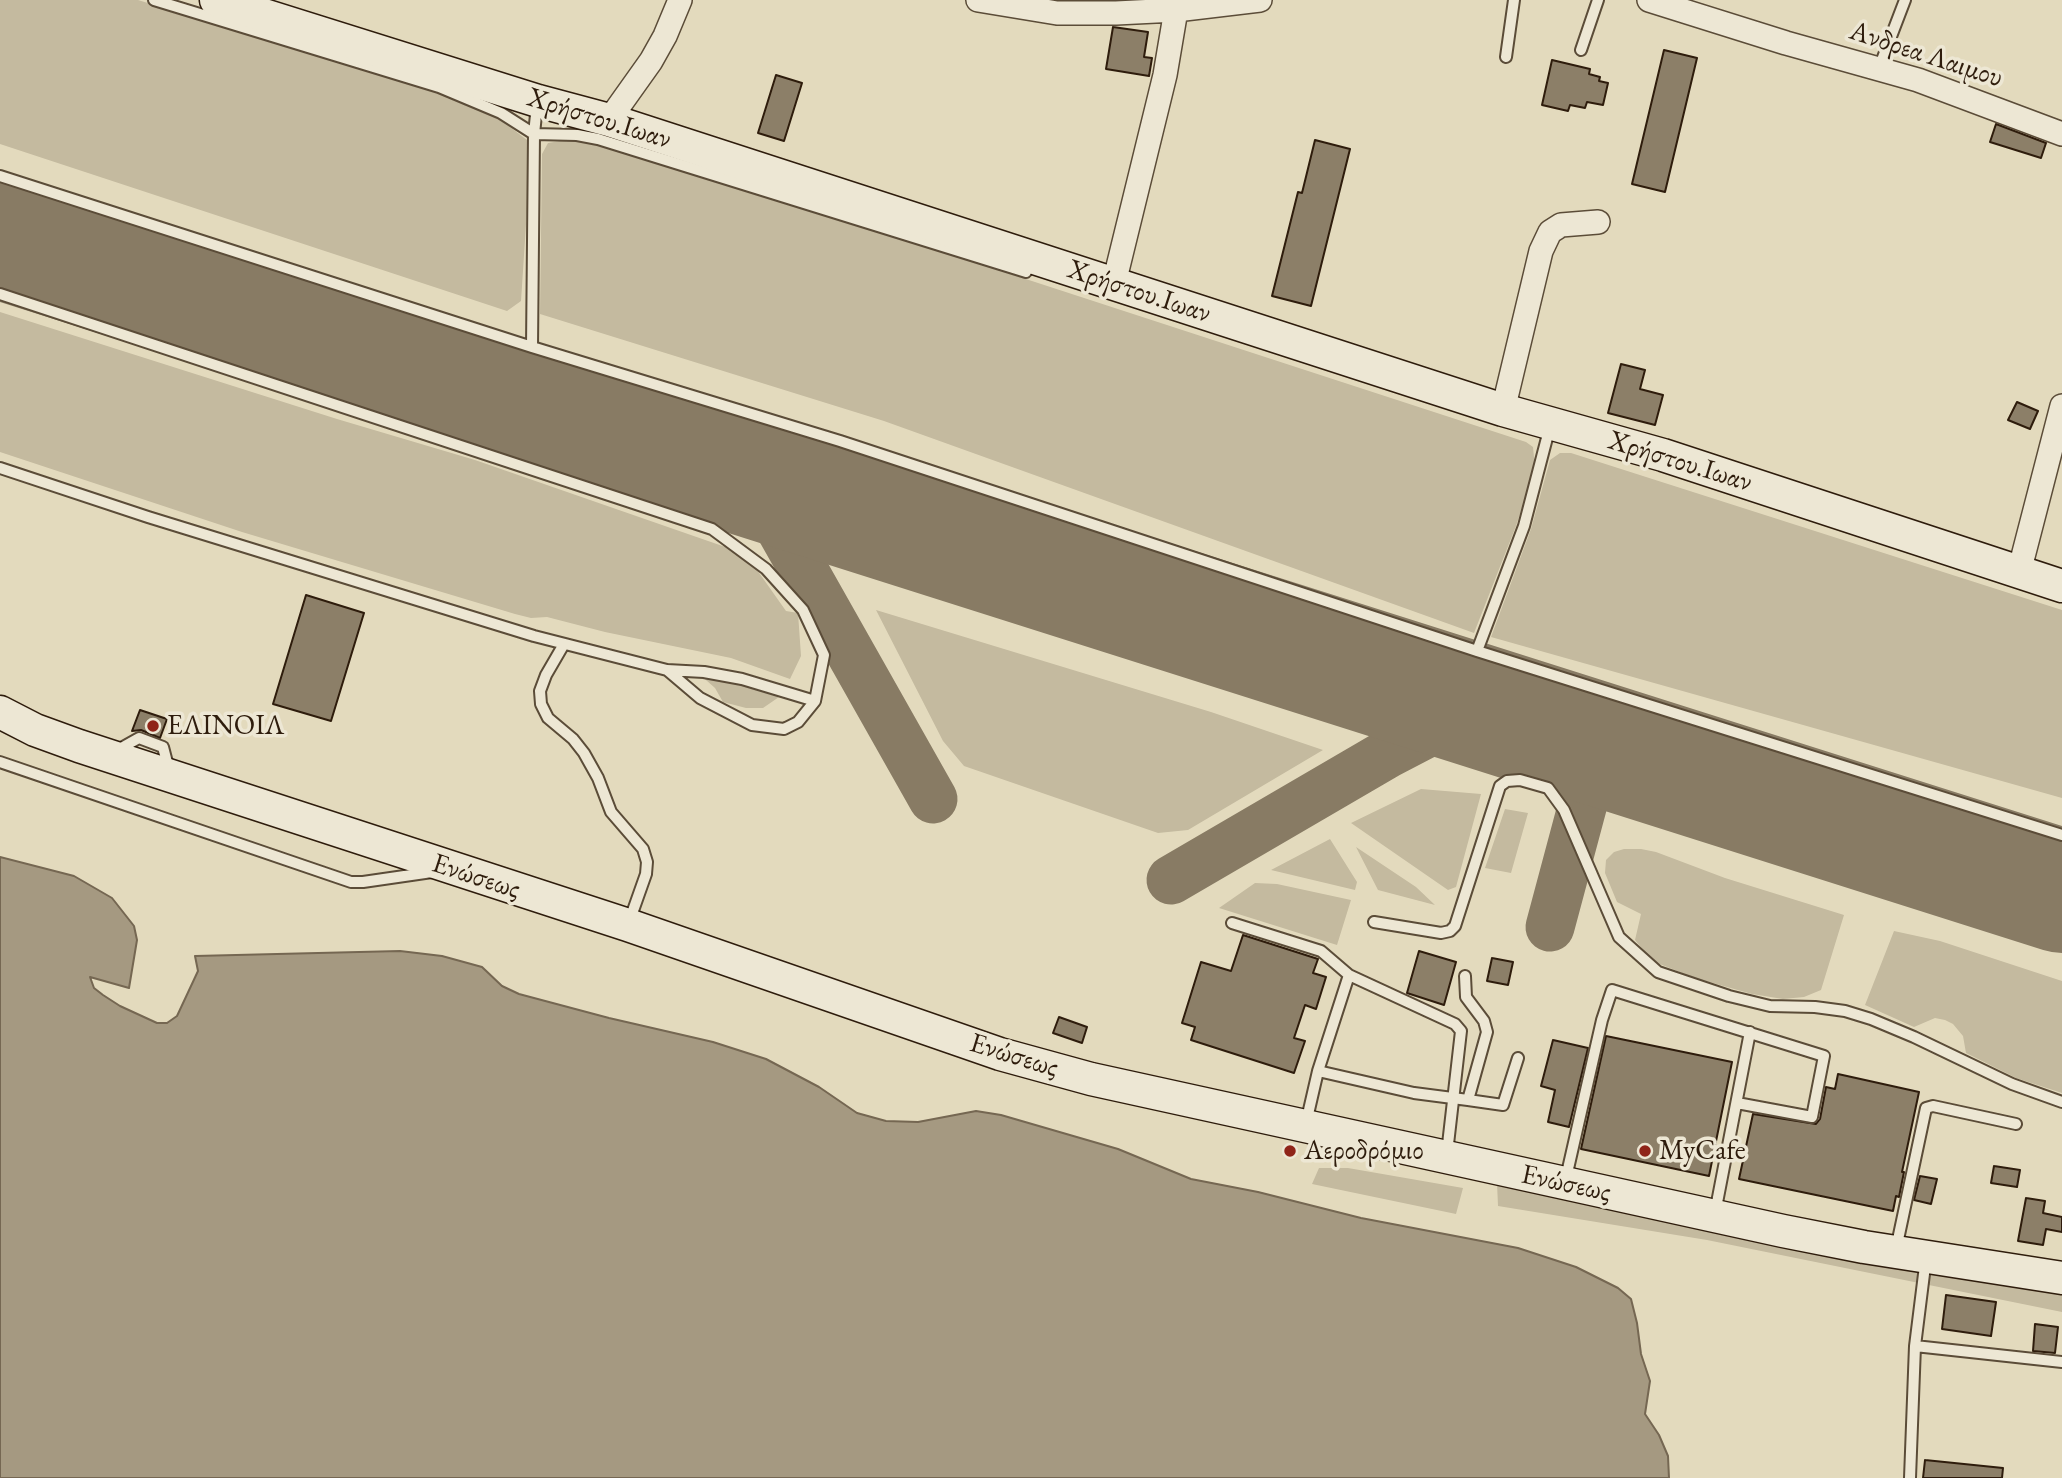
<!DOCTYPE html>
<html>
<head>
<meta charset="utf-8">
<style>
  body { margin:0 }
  canvas { display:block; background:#e3dabd }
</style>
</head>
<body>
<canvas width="2062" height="1478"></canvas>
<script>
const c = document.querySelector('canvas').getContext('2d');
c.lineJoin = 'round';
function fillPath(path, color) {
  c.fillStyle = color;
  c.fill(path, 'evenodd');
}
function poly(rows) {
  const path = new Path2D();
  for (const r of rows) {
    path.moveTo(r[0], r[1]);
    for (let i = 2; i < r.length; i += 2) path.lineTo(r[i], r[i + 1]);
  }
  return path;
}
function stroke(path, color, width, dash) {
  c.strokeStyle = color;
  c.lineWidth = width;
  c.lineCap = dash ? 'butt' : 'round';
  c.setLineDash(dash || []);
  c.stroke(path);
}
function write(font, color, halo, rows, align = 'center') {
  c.font = font + ' "EB Garamond",serif';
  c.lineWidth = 7;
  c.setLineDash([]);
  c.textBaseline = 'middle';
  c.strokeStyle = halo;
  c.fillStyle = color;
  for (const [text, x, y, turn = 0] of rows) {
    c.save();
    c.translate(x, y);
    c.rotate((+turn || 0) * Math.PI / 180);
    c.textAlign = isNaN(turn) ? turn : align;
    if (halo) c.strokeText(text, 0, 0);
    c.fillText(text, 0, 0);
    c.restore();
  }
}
const green = poly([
  [0,0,138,0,437,92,497,117,527,140,531,148,521,301,507,311,0,144],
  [572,139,603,146,946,253,1526,442,1533,447,1535,468,1516,526,1474,633,884,421,540,314,542,154,548,143],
  [0,312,337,419,475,460,734,550,750,560,786,611,798,613,801,656,790,679,731,658,605,632,547,617,531,618,515,614,242,532,0,452],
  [1560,453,1571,453,2062,610,2062,798,1491,637,1531,529,1550,460],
  [876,610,1211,712,1323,750,1188,830,1158,833,964,766,943,741],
  [698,673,757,688,779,697,763,708,746,708,723,702,715,688],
  [1421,789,1481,794,1456,887,1448,890,1351,823],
  [1505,809,1528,813,1511,873,1485,868],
  [1330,839,1357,882,1355,890,1271,870],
  [1356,847,1416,887,1435,905,1378,890],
  [1624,849,1641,849,1656,852,1725,878,1844,915,1821,990,1804,997,1783,999,1752,994,1695,978,1652,961,1635,940,1641,914,1617,902,1605,873,1606,860,1614,852],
  [1255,883,1277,884,1351,900,1337,945,1219,908],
  [1894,931,1940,941,2062,981,2062,1093,2016,1078,1966,1053,1963,1036,1953,1024,1945,1020,1935,1018,1914,1027,1865,1005],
  [1319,1168,1348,1168,1463,1188,1456,1214,1312,1184],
  [1497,1183,2062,1293,2062,1312,1707,1240,1498,1206]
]);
const water = poly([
  [0,857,74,876,112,898,134,926,137,940,129,988,90,977,94,988,103,995,120,1006,157,1023,167,1023,177,1016,198,971,195,956,400,951,442,956,482,967,502,986,519,994,609,1018,713,1042,766,1059,819,1087,857,1113,886,1121,918,1122,976,1111,1001,1115,1118,1149,1191,1179,1258,1192,1361,1218,1518,1248,1576,1267,1618,1288,1631,1299,1637,1323,1641,1354,1650,1381,1645,1414,1659,1435,1668,1456,1669,1478,0,1478,0,857]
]);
const taxiway = poly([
  [738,471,753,486,768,507,933,799],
  [804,570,796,552,797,535,807,517,813,511,831,504,853,507],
  [1387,754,1405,737,1409,721,1408,704,1395,679],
  [1171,880,1387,754,1435,729,1467,716,1510,716],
  [1550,927,1588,785,1595,769,1603,763,1627,753]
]);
const runway = poly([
  [0,237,2062,891]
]);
const building = poly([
  [1113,27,1148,32,1144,57,1152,58,1149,76,1106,69,1113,27],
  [1664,50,1697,58,1665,192,1632,184,1664,50],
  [1552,60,1590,69,1589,74,1600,77,1599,81,1608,83,1603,105,1587,102,1585,108,1570,105,1568,111,1542,105,1552,60],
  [776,75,802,83,784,141,758,133,776,75],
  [1996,124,2046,143,2041,158,1990,142,1996,124],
  [1315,140,1350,149,1311,306,1272,296,1298,192,1302,193,1315,140],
  [1621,364,1645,370,1640,389,1663,395,1655,425,1608,413,1621,364],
  [2017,402,2038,411,2030,429,2008,420,2017,402],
  [306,595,364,613,331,721,273,704,306,595],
  [140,710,167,719,160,738,141,730,132,731,140,710],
  [1243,935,1318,959,1313,973,1326,977,1316,1009,1305,1005,1294,1038,1305,1041,1294,1073,1191,1040,1195,1027,1182,1023,1201,962,1231,971,1243,935],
  [1419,951,1456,962,1444,1005,1407,993,1419,951],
  [1492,958,1513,962,1508,985,1487,981,1492,958],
  [1059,1017,1087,1027,1082,1043,1053,1033,1059,1017],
  [1606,1036,1732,1062,1709,1176,1581,1149,1606,1036],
  [1553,1040,1588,1048,1569,1127,1548,1122,1555,1090,1541,1086,1553,1040],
  [1838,1074,1919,1092,1902,1172,1904,1172,1899,1197,1896,1196,1893,1211,1739,1179,1753,1114,1816,1124,1820,1119,1826,1087,1835,1089,1838,1074],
  [1994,1166,2020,1170,2017,1187,1991,1183,1994,1166],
  [1920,1176,1937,1179,1931,1204,1914,1200,1920,1176],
  [2026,1198,2045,1201,2043,1213,2062,1217,2062,1232,2046,1229,2043,1245,2018,1241,2026,1198],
  [1946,1295,1996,1302,1991,1336,1942,1329,1946,1295],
  [2035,1324,2058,1327,2055,1353,2033,1351,2035,1324],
  [1925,1460,2003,1468,2002,1478,1923,1478,1925,1460]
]);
const lane = poly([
  [154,0,439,87,501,113,534,134,577,135,598,139,1026,272],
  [1581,50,1598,0],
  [1506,57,1514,0],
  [1879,68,1905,0],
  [0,176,532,347,840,441,1477,651,2062,835],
  [0,294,712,529,766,569,803,610,824,655,815,701,798,722,784,729,752,725,700,698,667,670,534,636,148,517,0,468],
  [532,347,534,134,537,105],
  [564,644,546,675,540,691,541,704,548,718,573,739,584,753,598,778,611,812,643,849,647,862,646,874,629,922],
  [1477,651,1524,526,1548,434],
  [667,670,704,672,742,679,815,701],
  [114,752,139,738,163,747,169,770],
  [0,762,351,882,363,882,432,872],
  [1374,922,1441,933,1450,931,1455,926,1500,786,1507,781,1520,780,1548,788,1564,810,1619,937,1658,972,1729,996,1770,1006,1815,1007,1845,1011,1871,1019,1914,1037,2012,1084,2062,1102],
  [1232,923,1321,951,1349,975],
  [1318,1071,1414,1093,1468,1100,1487,1032,1484,1021,1466,997,1465,976],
  [1468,1100,1503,1105,1518,1058],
  [1306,1123,1318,1071,1349,975,1455,1024,1461,1031,1447,1153],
  [1565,1182,1602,1020,1612,990,1824,1056,1812,1117,1737,1103],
  [1715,1213,1750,1032],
  [1896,1249,1926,1108,1933,1106,2016,1124],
  [1915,1346,1926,1258],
  [1910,1478,1915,1346,2062,1362]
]);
const street = poly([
  [978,0,1057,13,1116,13,1176,10,1260,0],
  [1649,0,1786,43,1918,80,2062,134],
  [609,120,651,61,665,36,680,0],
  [1114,283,1165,75,1176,10],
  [1503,410,1541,251,1550,232,1561,225,1598,222],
  [2019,572,2062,406]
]);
const secondary = poly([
  [216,0,538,101,609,120,1503,410,1663,455,2062,586],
  [0,712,35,730,79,746,628,925,1000,1054,1091,1079,1783,1231,1864,1247,2062,1278]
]);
const markers = [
  [153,726,7,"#8f2418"],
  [1290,1151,7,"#8f2418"],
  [1645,1151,7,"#8f2418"]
];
const streetNames = [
  ["Ανδρεα Λαιμου",1926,55,18],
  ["Χρήστου.Ιωαν",599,119,17],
  ["Χρήστου.Ιωαν",1139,292,18],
  ["Χρήστου.Ιωαν",1680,462,17],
  ["Ενώσεως",476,877,18],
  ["Ενώσεως",1014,1056,17],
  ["Ενώσεως",1566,1184,12]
];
const poiNames = [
  ["ΕΛΙΝΟΙΛ",167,726],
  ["Αεροδρόμιο",1304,1151],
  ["MyCafe",1659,1151]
];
fillPath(green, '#c4ba9f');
fillPath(water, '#a59981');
stroke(water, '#756752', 2);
stroke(taxiway, '#887b64', 49);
stroke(runway, '#887b64', 124);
fillPath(building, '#8c7f68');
stroke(building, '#2e1c0c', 2);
stroke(lane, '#5b4c38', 14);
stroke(street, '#5b4c38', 26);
stroke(secondary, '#2e1c0c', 35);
stroke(lane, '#ede7d4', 10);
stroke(street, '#ede7d4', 23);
stroke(secondary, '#ede7d4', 32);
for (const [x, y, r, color] of markers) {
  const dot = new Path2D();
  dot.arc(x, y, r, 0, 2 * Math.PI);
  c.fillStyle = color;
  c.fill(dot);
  stroke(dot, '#ede7d4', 2.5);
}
write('28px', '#2e1c0c', '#ede7d4', streetNames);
write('28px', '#2e1c0c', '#ede7d4', poiNames, 'left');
</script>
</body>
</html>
